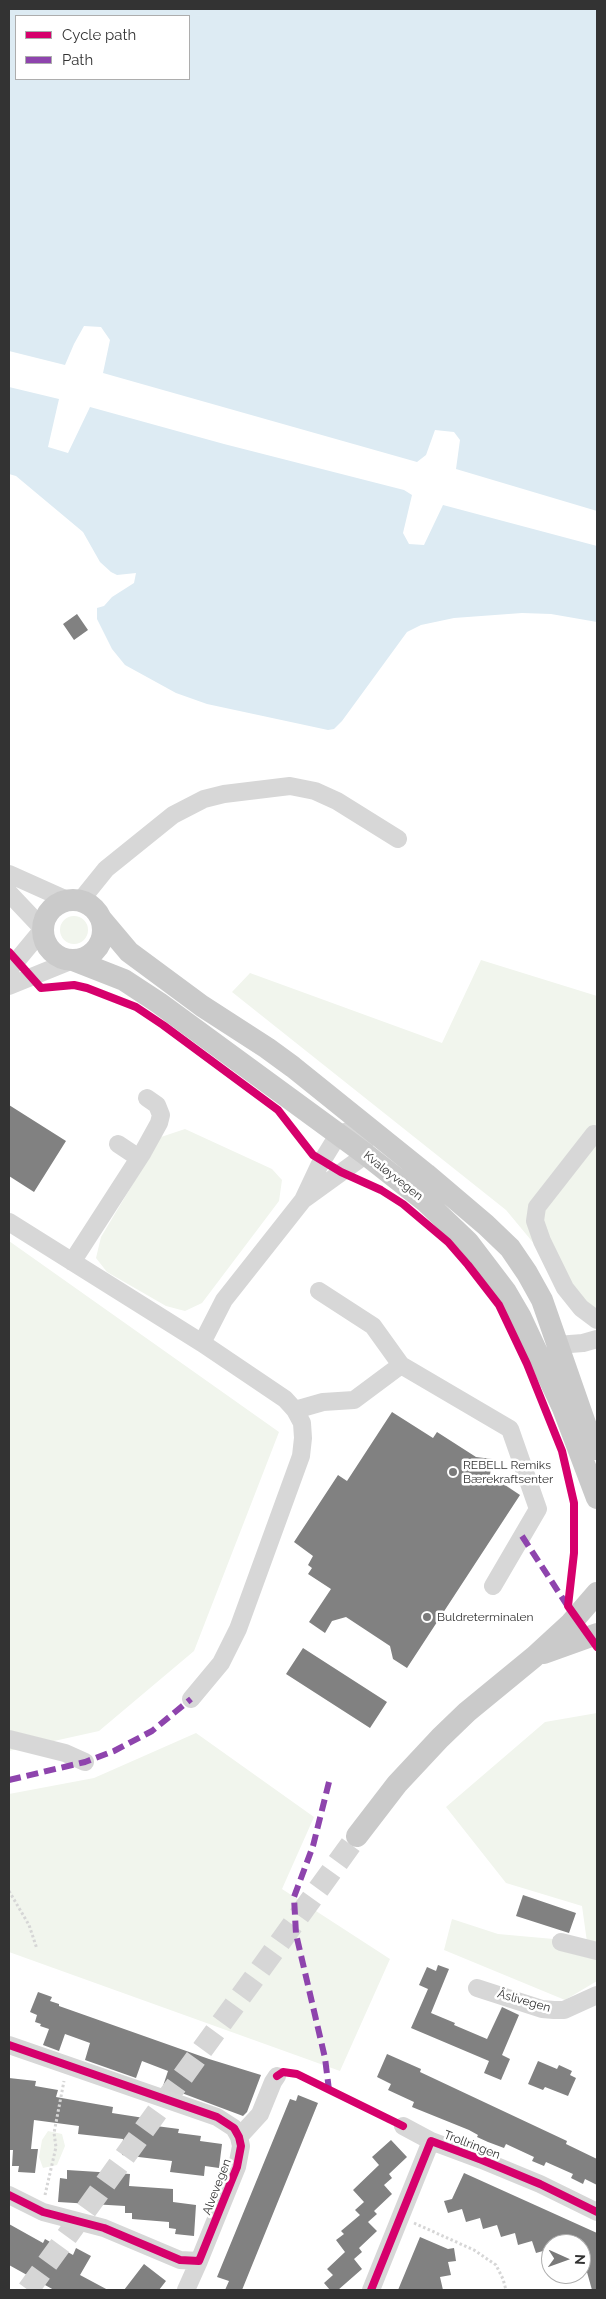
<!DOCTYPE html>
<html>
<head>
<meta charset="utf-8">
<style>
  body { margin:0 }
  #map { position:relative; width:606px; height:2299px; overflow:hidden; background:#fff; font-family:Raleway,sans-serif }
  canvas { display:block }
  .frame { position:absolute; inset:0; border:10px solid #333; pointer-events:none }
  .legend { position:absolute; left:15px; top:15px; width:175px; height:65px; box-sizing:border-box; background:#fff; border:1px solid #adadad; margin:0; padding:6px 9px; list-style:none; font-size:15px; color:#333 }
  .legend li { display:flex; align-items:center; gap:10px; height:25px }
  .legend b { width:25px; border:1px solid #adadad }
  .north { position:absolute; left:541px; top:2234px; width:50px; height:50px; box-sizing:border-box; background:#fff; border:1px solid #adadad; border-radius:50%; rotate:92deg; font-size:14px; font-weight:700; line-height:20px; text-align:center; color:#333 }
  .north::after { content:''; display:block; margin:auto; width:18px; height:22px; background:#7a7a7a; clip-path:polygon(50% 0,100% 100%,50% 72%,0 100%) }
</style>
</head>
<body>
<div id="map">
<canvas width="606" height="2299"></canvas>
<div class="frame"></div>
<ul class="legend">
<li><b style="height:6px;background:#d6006c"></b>Cycle path</li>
<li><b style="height:6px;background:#8e44ad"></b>Path</li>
</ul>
<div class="north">N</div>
</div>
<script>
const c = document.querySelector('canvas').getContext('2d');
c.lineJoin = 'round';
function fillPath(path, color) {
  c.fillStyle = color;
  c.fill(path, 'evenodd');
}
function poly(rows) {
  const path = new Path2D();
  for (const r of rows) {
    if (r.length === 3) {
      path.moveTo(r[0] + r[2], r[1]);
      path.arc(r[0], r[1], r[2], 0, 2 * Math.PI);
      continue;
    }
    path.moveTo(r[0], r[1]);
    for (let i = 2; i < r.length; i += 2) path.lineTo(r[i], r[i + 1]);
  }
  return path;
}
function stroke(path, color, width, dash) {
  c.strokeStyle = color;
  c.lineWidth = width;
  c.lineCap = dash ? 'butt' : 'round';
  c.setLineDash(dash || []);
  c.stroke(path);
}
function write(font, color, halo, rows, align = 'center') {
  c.font = font + ' Raleway,sans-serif';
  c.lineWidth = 5;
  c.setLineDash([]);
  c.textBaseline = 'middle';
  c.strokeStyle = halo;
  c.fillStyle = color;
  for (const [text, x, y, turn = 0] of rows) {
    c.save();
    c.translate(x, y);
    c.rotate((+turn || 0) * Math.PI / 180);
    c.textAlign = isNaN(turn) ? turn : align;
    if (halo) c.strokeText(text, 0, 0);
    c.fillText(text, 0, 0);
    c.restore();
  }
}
const green = poly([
  [74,930,14],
  [481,960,597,996,597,1312,585,1305,506,1210,232,992,250,973,442,1043],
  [185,1129,272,1169,282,1180,279,1201,202,1303,185,1311,166,1306,107,1272,96,1258,101,1237,161,1137],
  [9,1241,279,1432,194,1651,99,1731,9,1751],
  [597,1713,597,1981,565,2000,444,1950,452,1919,498,1934,587,1942,582,1906,506,1883,446,1807,545,1722],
  [196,1733,314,1817,282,1889,390,1959,340,2071,9,1952,9,1794,94,1778],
  [48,2131,62,2134,65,2146,57,2165,43,2168,39,2157,42,2140]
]);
const water = poly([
  [9,9,597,9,597,511,456,469,460,440,454,432,435,430,426,455,417,462,103,373,110,340,101,327,84,326,74,344,65,365,9,351],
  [16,16,189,16,189,79,16,79],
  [9,387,59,399,48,447,68,453,90,407,224,444,404,490,412,495,403,533,409,544,424,545,443,505,597,546,597,622,551,614,522,613,454,618,421,625,407,632,342,721,334,729,328,730,207,704,176,693,125,665,112,649,97,619,97,608,104,606,112,597,134,583,136,573,117,575,111,572,100,562,83,532,16,476,9,474]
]);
const building = poly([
  [77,614,88,630,74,640,63,624],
  [9,1105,66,1141,34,1192,9,1176],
  [392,1412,433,1438,437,1432,476,1457,492,1459,490,1475,520,1495,407,1668,393,1659,390,1646,346,1617,332,1621,325,1633,309,1622,331,1589,308,1574,312,1568,308,1565,313,1556,294,1542,338,1475,347,1481],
  [303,1648,387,1702,370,1728,286,1674],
  [523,1895,576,1913,569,1933,516,1916],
  [438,1965,449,1969,431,2013,455,2023,454,2025,487,2039,502,2007,519,2015,502,2055,510,2059,501,2080,484,2073,489,2061,411,2028,428,1989,419,1985,427,1967,436,1971],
  [38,1992,52,1997,50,2001,59,2004,59,2006,209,2059,261,2075,247,2112,243,2116,163,2086,168,2071,142,2061,136,2078,85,2060,90,2043,65,2034,59,2051,43,2045,49,2029,40,2026,41,2024,35,2022,37,2015,30,2012],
  [387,2054,421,2069,420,2072,567,2141,566,2144,597,2159,597,2185,585,2179,583,2184,571,2178,573,2174,546,2162,544,2166,532,2161,534,2157,506,2144,504,2148,488,2142,477,2137,478,2135,469,2130,412,2107,414,2102,388,2090,391,2084,377,2077],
  [538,2061,557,2069,559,2065,572,2071,570,2075,576,2078,568,2096,545,2087,543,2090,528,2084],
  [9,2078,36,2081,35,2086,58,2090,56,2097,113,2107,112,2113,157,2120,156,2126,179,2129,178,2133,201,2136,200,2141,222,2144,219,2168,205,2166,204,2176,170,2172,172,2161,122,2155,123,2139,78,2134,79,2126,34,2120,31,2149,38,2149,35,2173,18,2172,19,2166,12,2166,13,2150,9,2150],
  [298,2095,318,2103,242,2290,225,2290,229,2281,217,2277,290,2099,296,2101],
  [391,2140,407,2157,389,2174,392,2178,384,2185,392,2194,374,2211,377,2214,368,2222,377,2231,359,2248,362,2252,354,2259,362,2269,338,2290,330,2290,324,2283,333,2275,327,2269,345,2252,336,2240,344,2234,341,2231,360,2215,355,2210,364,2202,353,2190,379,2165,372,2157],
  [67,2170,130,2174,129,2186,173,2189,173,2202,196,2205,194,2236,175,2234,176,2229,169,2228,169,2222,132,2219,132,2213,125,2213,125,2206,58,2202,60,2178,67,2179],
  [464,2173,597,2233,597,2290,592,2290,585,2265,581,2266,581,2244,548,2244,550,2249,536,2253,532,2241,518,2245,515,2233,501,2237,497,2225,483,2229,480,2218,466,2222,462,2209,448,2213,444,2201,452,2199],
  [9,2224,43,2243,45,2239,73,2255,76,2248,91,2256,80,2275,108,2290,54,2290,9,2265],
  [420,2237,448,2249,454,2248,456,2261,448,2262,451,2275,440,2277,443,2290,398,2290],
  [144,2264,166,2281,159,2290,124,2290]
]);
const majorTunnel = poly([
  [28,2290,357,1836]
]);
const path = poly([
  [9,1891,29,1925,37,1949],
  [45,2195,56,2147,54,2133,64,2081],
  [414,2223,474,2250,496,2265,503,2279,506,2290]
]);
const minor = poly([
  [9,874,67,900],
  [9,893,43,929,9,970],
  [81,900,106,869,173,815,204,799,224,794,290,786,315,791,337,801,398,839],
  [9,986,73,960],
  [594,1134,537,1207,535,1221,542,1241,565,1288,581,1308,597,1320],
  [118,1144,139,1158],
  [303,1200,357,1161,364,1153,364,1140],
  [9,1222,202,1343,285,1399,295,1410,302,1423,303,1438,301,1456,238,1629,221,1663,191,1699],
  [72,1262,143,1152,159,1123,161,1115,157,1105,147,1098],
  [319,1291,373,1326,401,1365],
  [202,1343,224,1300,303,1200,319,1166,338,1135,350,1130],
  [557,1345,583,1343,597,1339],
  [295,1410,323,1402,354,1400,401,1365,510,1429,538,1509,493,1586],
  [9,1739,65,1753,85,1762],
  [561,1942,597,1951],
  [477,1988,542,2009,554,2010,564,2010,597,1995],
  [9,2045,217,2117,234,2128,239,2137,241,2146,237,2167,199,2261,180,2260,104,2228,43,2212,9,2195],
  [403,2126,431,2141],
  [239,2137,260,2114,273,2082,277,2076],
  [186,2290,199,2261],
  [371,2290,431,2141,482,2160,540,2184,597,2212]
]);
const major = poly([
  [73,930,30],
  [102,920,129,952,202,1006,267,1048,293,1067,426,1174,486,1225,510,1248,527,1273,542,1300,594,1449],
  [73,960,124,980,159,1003,364,1153,425,1201,468,1242,506,1292,520,1316,563,1408,597,1498],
  [544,1653,597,1634],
  [357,1836,397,1784,440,1738,467,1712,534,1657,571,1623,597,1593]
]);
const quiet = poly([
  [522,1536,567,1605],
  [9,1780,85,1762,114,1751,152,1731,191,1699],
  [329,1782,313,1846,294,1897,296,1934,325,2058,329,2090]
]);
const cycleway = poly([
  [9,952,41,988,74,985,87,988,136,1007,163,1025,278,1110,313,1155,341,1172,381,1190,403,1204,448,1242,468,1265,499,1305,527,1364,562,1451,574,1503,574,1553,568,1606,597,1647],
  [9,2045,217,2117,234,2128,239,2137,241,2146,237,2167,199,2261,180,2260,104,2228,43,2212,9,2195],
  [277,2076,283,2072,297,2074,403,2126],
  [371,2290,431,2141,482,2160,540,2184,597,2212]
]);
const markers = [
  [453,1472,5,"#7a7a7a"],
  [427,1617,5,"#7a7a7a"]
];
const streetNames = [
  ["Kvaløyvegen",393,1176,38],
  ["Åslivegen",524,2001,16],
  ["Trollringen",472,2145,21],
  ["Alvevegen",217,2187,-69]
];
const poiNames = [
  ["REBELL Remiks",463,1465],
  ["Bærekraftsenter",463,1479],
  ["Buldreterminalen",437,1617]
];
fillPath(green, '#f1f5ed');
fillPath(water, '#ddebf3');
fillPath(building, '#818181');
stroke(majorTunnel, '#d6d6d6', 22, [22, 11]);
stroke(path, '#d6d6d6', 3, [2.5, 2.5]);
stroke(minor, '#d7d7d7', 18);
stroke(major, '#cacaca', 22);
stroke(quiet, '#8e44ad', 6, [12, 6]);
stroke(cycleway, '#d6006c', 8);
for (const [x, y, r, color] of markers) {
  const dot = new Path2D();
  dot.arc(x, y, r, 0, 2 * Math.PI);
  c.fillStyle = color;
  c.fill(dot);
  stroke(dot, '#fff', 2);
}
write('12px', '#333', '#fff', streetNames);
write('12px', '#333', '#fff', poiNames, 'left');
</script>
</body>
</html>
